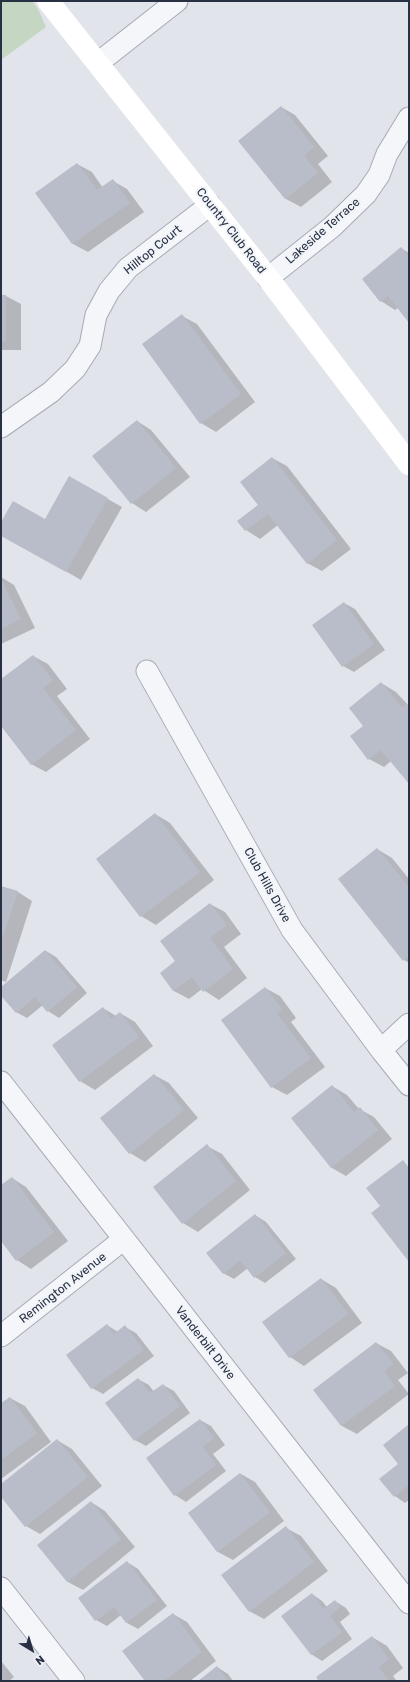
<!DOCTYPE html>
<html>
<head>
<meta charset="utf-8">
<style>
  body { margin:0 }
  #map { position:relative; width:410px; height:1682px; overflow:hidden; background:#e1e4eb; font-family:Rubik,sans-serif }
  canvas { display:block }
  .frame { position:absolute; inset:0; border:2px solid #283044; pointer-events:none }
  .north { position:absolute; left:12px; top:1630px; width:40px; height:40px; -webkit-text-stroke:3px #f1f4f8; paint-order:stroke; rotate:142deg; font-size:11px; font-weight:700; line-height:16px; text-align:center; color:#283044 }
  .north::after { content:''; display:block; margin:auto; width:14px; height:18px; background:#283044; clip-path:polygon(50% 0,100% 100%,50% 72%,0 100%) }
</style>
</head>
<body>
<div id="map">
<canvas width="410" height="1682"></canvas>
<div class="frame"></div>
<div class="north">N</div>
</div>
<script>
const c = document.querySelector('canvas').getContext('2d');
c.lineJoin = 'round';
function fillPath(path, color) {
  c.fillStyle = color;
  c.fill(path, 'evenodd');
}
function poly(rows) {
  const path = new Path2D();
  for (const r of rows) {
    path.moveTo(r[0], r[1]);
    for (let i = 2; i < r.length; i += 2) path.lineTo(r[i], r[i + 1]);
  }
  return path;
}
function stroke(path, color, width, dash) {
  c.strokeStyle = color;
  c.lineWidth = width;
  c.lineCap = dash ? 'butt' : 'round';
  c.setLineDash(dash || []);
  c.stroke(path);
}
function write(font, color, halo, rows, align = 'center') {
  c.font = font + ' Rubik,sans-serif';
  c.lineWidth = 4;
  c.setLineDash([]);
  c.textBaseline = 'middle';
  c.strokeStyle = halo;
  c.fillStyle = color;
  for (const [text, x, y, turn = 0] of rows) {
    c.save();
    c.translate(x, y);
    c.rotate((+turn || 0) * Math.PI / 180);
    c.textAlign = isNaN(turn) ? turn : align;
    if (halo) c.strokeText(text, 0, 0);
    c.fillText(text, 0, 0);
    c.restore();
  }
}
const green = poly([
  [1,1,32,1,38,9,46,27,1,60]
]);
const shadow = poly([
  [281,107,295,115,328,156,318,164,332,182,301,207,286,199,239,141],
  [77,164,92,172,103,188,113,181,127,189,144,212,88,252,73,244,36,193],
  [401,248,409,253,409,321,398,308,395,310,381,301],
  [1,296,6,296,21,304,21,350,1,350],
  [182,316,197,324,255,402,216,432,201,423],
  [137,421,151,430,190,477,146,512,132,503],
  [272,458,287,466,351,549,322,571,307,563,278,525,260,539,246,530,259,505],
  [70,478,122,507,81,580,1,534,1,524,45,520],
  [1,577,14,585,35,628,1,644],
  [344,603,355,609,385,650,354,672,343,666],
  [33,656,48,664,67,689,57,696,90,739,46,772,31,764,1,724,1,681],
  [381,683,396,692,409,706,409,783,391,761,384,767,369,759,364,726],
  [155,814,170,823,214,880,156,925,141,916,97,859],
  [377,849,392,858,409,879,409,963,404,960],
  [1,887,18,892,32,901,6,982,1,980],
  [210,904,225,912,241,934,224,947,247,978,219,1000,202,989,189,999,174,991,161,974,176,962],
  [46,951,56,957,87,993,59,1018,48,1011,43,1005,27,1018,16,1012,1,994,1,989],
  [265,988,280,996,296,1018,291,1022,325,1067,287,1095,272,1087],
  [103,1008,116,1016,120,1013,135,1022,153,1046,95,1090,80,1081],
  [154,1075,169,1083,198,1118,145,1162,130,1153,101,1119],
  [332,1086,347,1095,359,1109,374,1117,392,1139,346,1176,332,1168,292,1119],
  [207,1146,222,1154,250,1190,198,1232,183,1223],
  [12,1178,26,1187,68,1241,31,1269,17,1260,1,1240,1,1186],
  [255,1215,266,1222,296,1259,265,1283,255,1277,248,1268,234,1279,223,1273],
  [321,1279,336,1288,362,1323,304,1366,290,1357],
  [107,1325,118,1332,125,1327,136,1333,154,1356,103,1394,92,1388],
  [376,1343,391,1351,408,1373,398,1380,409,1394,357,1434,342,1426,315,1390],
  [138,1379,149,1385,154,1392,163,1385,174,1391,190,1413,146,1446,135,1440],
  [10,1398,25,1406,51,1442,1,1479,1,1405],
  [200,1420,211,1426,225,1445,213,1454,226,1471,186,1502,175,1495,148,1459],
  [409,1425,409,1500,405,1503,395,1496,400,1464],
  [57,1440,72,1449,102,1486,40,1534,26,1526,1,1495,1,1485],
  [241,1474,255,1482,284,1521,233,1560,218,1552,189,1513],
  [91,1502,105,1511,135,1547,83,1590,68,1582,38,1545],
  [286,1528,301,1536,328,1571,264,1619,249,1611],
  [127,1562,138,1569,167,1606,138,1629,127,1623,121,1615,107,1626,96,1620],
  [312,1594,322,1601,327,1607,335,1601,346,1608,350,1614,340,1622,352,1639,322,1661,311,1654],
  [173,1614,187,1622,216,1661,190,1681,146,1681],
  [372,1637,387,1646,403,1668,393,1676,397,1681,320,1681,318,1678],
  [1,1661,14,1677,9,1681,1,1681],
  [217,1667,228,1674,233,1681,199,1681]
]);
const building = poly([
  [281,106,314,147,304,156,318,173,285,199,238,141],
  [77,163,97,190,113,179,130,203,72,244,35,193],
  [401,247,409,257,409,323,388,296,380,302,362,279],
  [1,295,6,295,6,342,1,342],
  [182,314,241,394,200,424,142,344],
  [137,420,176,468,131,504,92,456],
  [272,457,337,540,307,564,268,514,245,531,237,521,258,505,240,482],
  [69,476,108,498,66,572,1,536,1,522,13,501,45,519],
  [1,579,21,619,1,629],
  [344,602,374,644,342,667,312,625],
  [33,655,53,680,43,688,76,730,31,765,1,726,1,679],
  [381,682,402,708,407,704,409,707,409,784,381,750,368,760,350,736,363,726,349,708],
  [155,813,200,872,140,917,96,859],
  [377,848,409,887,409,956,403,961,338,879],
  [1,886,18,891,1,942],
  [210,903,227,925,210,938,233,969,203,992,192,977,173,991,160,973,175,961,160,941],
  [45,950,77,987,47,1012,35,997,16,1013,1,996,1,987],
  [265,987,282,1009,277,1014,311,1058,271,1088,221,1020],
  [103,1007,111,1019,120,1012,139,1037,79,1082,52,1045],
  [154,1074,184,1110,129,1154,100,1118],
  [332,1085,354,1112,360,1107,378,1130,331,1168,291,1118],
  [207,1144,236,1181,182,1224,153,1187],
  [403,1160,409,1168,409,1262,371,1213,380,1206,366,1188],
  [12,1177,54,1232,16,1261,1,1241,1,1185],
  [255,1214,286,1253,254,1278,240,1260,223,1274,206,1253],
  [321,1278,348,1314,289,1358,262,1322],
  [107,1324,114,1334,125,1325,144,1350,91,1389,66,1355],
  [376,1342,394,1364,384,1371,395,1386,341,1426,313,1390],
  [138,1378,150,1393,163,1384,180,1406,134,1441,105,1403],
  [10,1397,37,1433,1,1460,1,1403],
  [200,1419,214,1438,203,1447,216,1465,174,1496,146,1458],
  [409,1424,409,1485,394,1497,379,1479,398,1464,383,1445],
  [57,1439,88,1477,25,1527,1,1497,1,1484],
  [240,1473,270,1512,217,1552,188,1513],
  [91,1501,121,1539,67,1582,37,1545],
  [286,1526,314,1562,249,1612,221,1575],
  [127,1561,157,1600,126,1623,114,1607,95,1621,78,1598],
  [312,1593,323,1609,335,1600,340,1607,330,1616,342,1632,311,1655,281,1616],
  [173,1613,202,1652,164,1681,145,1681,122,1651],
  [372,1636,389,1659,379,1667,388,1680,319,1681,316,1677],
  [217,1666,228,1681,198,1681]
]);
const street = poly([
  [98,63,177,1],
  [268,278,332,227,366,194,379,175,387,154,409,118],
  [1,427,51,392,75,369,90,346,96,315,109,291,128,268,210,205],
  [147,671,292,930,381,1050,409,1085],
  [381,1050,409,1024],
  [1,1082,409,1603],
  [1,1336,124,1239],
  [1,1588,74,1681]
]);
const secondary = poly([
  [48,1,268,278,409,464]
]);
const streetNames = [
  ["Country Club Road",231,231,52],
  ["Lakeside Terrace",323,231,-41],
  ["Hilltop Court",153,250,-39],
  ["Club Hills Drive",267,885,61],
  ["Remington Avenue",63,1288,-38],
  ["Vanderbilt Drive",205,1343,52]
];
fillPath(green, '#c5d6c2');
fillPath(shadow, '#0003');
fillPath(building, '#b8bdc9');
stroke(street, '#a6aab6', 23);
stroke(street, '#f5f6f9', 21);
stroke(secondary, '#fff', 22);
write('12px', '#283044', '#f1f4f8', streetNames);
</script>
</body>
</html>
